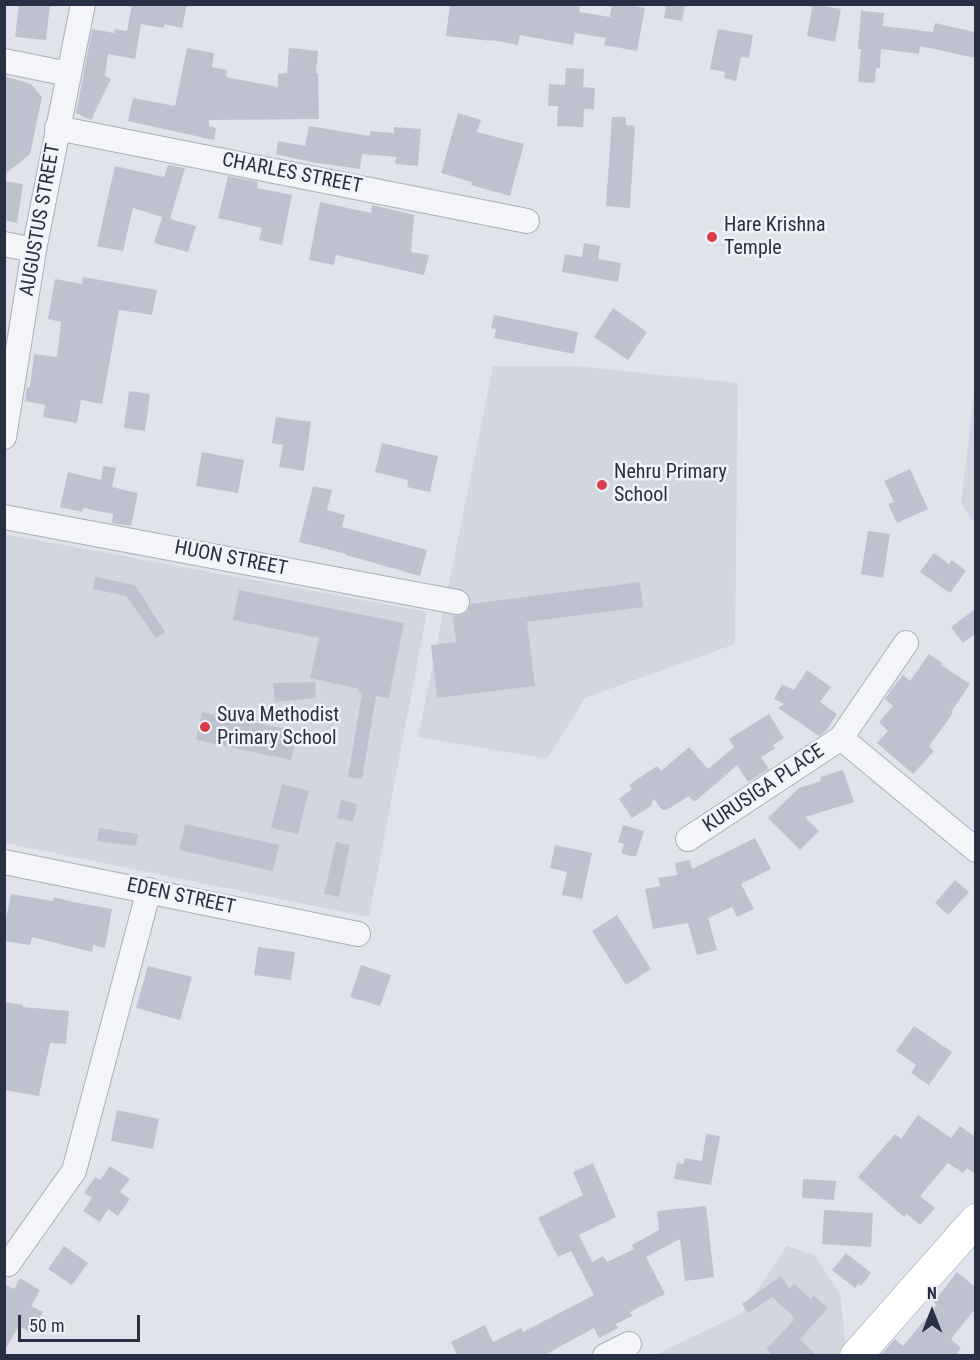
<!DOCTYPE html>
<html>
<head>
<meta charset="utf-8">
<style>
  body { margin:0 }
  #map { position:relative; width:980px; height:1360px; overflow:hidden; background:#e0e4ea; font-family:"Roboto Condensed",sans-serif }
  canvas { display:block }
  .frame { position:absolute; inset:0; border:6px solid #283043; pointer-events:none }
  .north { position:absolute; left:902px; top:1282px; width:60px; height:60px; -webkit-text-stroke:4px #f0f3f8; paint-order:stroke; rotate:0deg; font-size:16px; font-weight:700; line-height:24px; text-align:center; color:#283043 }
  .north::after { content:''; display:block; margin:auto; width:21px; height:27px; background:#283043; clip-path:polygon(50% 0,100% 100%,50% 72%,0 100%) }
  .scale { position:absolute; left:18px; top:1315px; width:122px; height:27px; box-sizing:border-box; border:3px solid #283043; border-top:0; padding-left:8px; font-size:18px; line-height:21px; white-space:nowrap; color:#283043; -webkit-text-stroke:4px #f0f3f8; paint-order:stroke }
</style>
</head>
<body>
<div id="map">
<canvas width="980" height="1360"></canvas>
<div class="frame"></div>
<div class="north">N</div>
<div class="scale">50 m</div>
</div>
<script>
const c = document.querySelector('canvas').getContext('2d');
c.lineJoin = 'round';
function fillPath(path, color) {
  c.fillStyle = color;
  c.fill(path, 'evenodd');
}
function poly(rows) {
  const path = new Path2D();
  for (const r of rows) {
    path.moveTo(r[0], r[1]);
    for (let i = 2; i < r.length; i += 2) path.lineTo(r[i], r[i + 1]);
  }
  return path;
}
function stroke(path, color, width, dash) {
  c.strokeStyle = color;
  c.lineWidth = width;
  c.lineCap = dash ? 'butt' : 'round';
  c.setLineDash(dash || []);
  c.stroke(path);
}
function write(font, color, halo, rows, align = 'center') {
  c.font = font + ' "Roboto Condensed",sans-serif';
  c.lineWidth = 5;
  c.setLineDash([]);
  c.textBaseline = 'middle';
  c.strokeStyle = halo;
  c.fillStyle = color;
  for (const [text, x, y, turn = 0] of rows) {
    c.save();
    c.translate(x, y);
    c.rotate((+turn || 0) * Math.PI / 180);
    c.textAlign = isNaN(turn) ? turn : align;
    if (halo) c.strokeText(text, 0, 0);
    c.fillText(text, 0, 0);
    c.restore();
  }
}
const built = poly([
  [493,366,576,366,738,383,735,644,585,698,547,759,418,737],
  [975,383,976,523,975,523,961,504],
  [4,534,427,612,369,917,5,843],
  [787,1246,815,1255,840,1294,846,1347,838,1355,653,1356,742,1313]
]);
const building = poly([
  [19,4,50,4,46,40,15,37],
  [132,4,187,4,182,28,164,24,164,28,141,24,135,59,108,54,105,76,111,79,91,120,76,113,92,29,114,33,115,29,127,31],
  [450,4,567,4,580,7,579,12,610,17,612,4,624,4,645,8,637,51,604,45,606,38,575,33,573,45,520,35,518,45,492,40,492,41,446,36],
  [666,4,685,4,682,21,664,18],
  [813,4,841,9,835,42,807,36],
  [861,11,884,13,883,26,933,32,935,23,975,32,975,58,920,46,919,54,881,49,880,68,876,68,875,83,858,82,861,49,858,49],
  [718,29,753,35,749,58,741,57,736,81,724,78,725,72,710,69],
  [187,48,214,53,212,67,227,70,226,77,278,87,278,74,287,73,289,48,318,51,316,73,318,73,319,119,209,120,209,126,216,128,214,140,128,121,133,98,175,106],
  [566,68,584,69,583,87,595,88,594,109,584,109,583,127,557,126,558,106,548,106,549,84,565,85],
  [4,76,31,84,42,97,30,154,4,175],
  [458,113,481,120,477,132,524,144,510,196,471,185,472,182,441,173],
  [612,117,626,117,626,125,635,126,630,208,606,206],
  [309,126,370,136,370,131,394,133,394,127,421,129,418,166,395,164,396,157,362,154,360,169,311,162,276,154,278,141,305,146],
  [168,165,185,168,170,219,196,226,188,252,154,243,162,217,133,208,123,251,97,246,115,166,164,177],
  [228,176,258,182,257,188,292,195,282,245,259,240,262,228,218,218],
  [4,181,23,184,17,223,4,220],
  [320,202,371,213,372,205,414,215,411,252,429,255,424,275,336,255,334,265,309,260],
  [584,243,600,246,598,259,621,263,618,282,562,272,565,254,582,257],
  [83,277,157,290,152,315,119,310,102,404,81,400,77,423,43,417,45,405,25,401,27,387,30,388,34,354,57,357,61,322,48,319,55,279,82,284],
  [613,308,647,332,628,360,594,337],
  [494,315,578,332,574,354,494,338,496,329,491,328],
  [129,391,150,394,145,431,124,428],
  [276,417,311,422,304,471,279,467,283,445,272,443],
  [382,443,438,456,430,492,407,487,408,480,375,472],
  [202,452,244,460,238,493,196,486],
  [103,466,116,468,112,487,138,493,131,526,112,523,113,514,83,508,82,512,60,507,68,472,101,480],
  [910,469,928,509,897,523,888,504,894,502,884,481],
  [313,486,332,490,327,510,345,515,342,527,427,550,420,576,346,555,346,554,299,542],
  [868,531,890,534,883,578,861,574],
  [934,553,949,564,952,560,966,571,950,593,920,572],
  [95,577,135,585,165,632,156,638,126,596,93,589],
  [640,582,643,607,527,622,535,686,437,698,431,645,456,642,453,616,462,615,468,611,471,604],
  [239,590,404,623,389,698,376,696,362,779,348,777,362,693,358,692,359,689,310,678,319,638,233,620],
  [975,609,975,634,963,643,951,627],
  [929,654,942,663,941,665,970,684,951,712,953,713,929,746,934,751,913,774,877,743,888,731,879,722,893,706,885,699,894,686,903,675,910,681],
  [807,670,831,687,820,702,837,714,826,731,819,736,778,708,784,704,774,699,782,684,794,690],
  [315,682,316,698,275,702,273,683],
  [202,712,297,731,291,760,196,740],
  [769,714,784,738,773,745,776,748,761,757,769,769,748,782,737,765,726,775,723,772,725,776,694,802,689,796,667,810,662,810,654,799,651,806,632,818,619,799,632,789,629,785,657,766,661,771,689,747,708,769,734,747,729,739],
  [843,770,854,802,805,817,819,831,800,850,768,818,799,788,821,781,820,777],
  [282,784,309,791,298,834,271,828],
  [341,800,357,804,353,822,337,818],
  [185,824,279,845,273,871,179,850],
  [623,825,644,831,636,856,630,856,621,853,624,844,618,842],
  [99,828,138,834,136,846,97,841],
  [755,838,771,869,741,884,754,909,737,917,732,907,708,918,717,950,697,955,688,923,653,929,645,889,660,886,658,878,677,875,675,863,690,860,692,869],
  [336,842,350,845,339,897,324,894],
  [555,845,592,853,582,899,562,895,567,872,550,868],
  [955,880,969,892,948,915,935,903],
  [11,894,53,901,54,897,73,902,112,909,105,948,93,945,92,952,32,937,30,945,4,941,4,928],
  [617,915,651,969,626,985,592,931],
  [258,947,295,952,291,980,254,975],
  [361,965,391,975,380,1006,350,997],
  [148,966,192,977,180,1020,136,1008],
  [4,1002,23,1005,23,1007,69,1011,66,1044,50,1043,39,1096,4,1090],
  [914,1026,952,1052,929,1085,911,1073,916,1065,896,1051],
  [117,1110,159,1119,153,1149,111,1141],
  [918,1115,951,1138,960,1126,975,1137,975,1174,967,1168,963,1173,948,1163,920,1196,935,1208,920,1225,907,1214,904,1217,858,1177,895,1134,901,1139],
  [706,1134,720,1136,711,1185,674,1179,677,1163,683,1164,685,1158,702,1161],
  [593,1163,616,1217,579,1235,592,1262,603,1256,607,1262,634,1249,632,1245,659,1230,657,1211,706,1206,714,1277,685,1281,680,1239,646,1257,665,1294,630,1312,632,1316,616,1324,618,1328,599,1338,594,1328,543,1356,458,1356,451,1342,485,1325,493,1342,521,1328,523,1332,594,1295,571,1251,558,1257,538,1218,583,1195,573,1172],
  [110,1166,130,1179,120,1192,130,1199,118,1216,108,1209,100,1222,83,1211,92,1198,84,1193,95,1177,100,1180],
  [803,1179,836,1181,834,1200,802,1198],
  [824,1210,873,1213,871,1247,822,1244],
  [64,1246,88,1263,72,1285,48,1269],
  [846,1253,871,1273,861,1286,859,1284,855,1288,832,1270],
  [957,1272,975,1287,975,1309,951,1339,961,1348,955,1356,880,1356,895,1339,903,1346,937,1305,934,1302],
  [781,1276,789,1288,794,1284,811,1299,814,1296,828,1308,800,1339,817,1356,773,1356,766,1349,794,1320,792,1319,794,1317,772,1297,748,1313,742,1304],
  [20,1278,40,1290,31,1306,43,1312,31,1333,19,1326,4,1351,4,1284,14,1289]
]);
const minor = poly([
  [4,61,69,74],
  [57,128,527,221],
  [4,244,34,250],
  [4,437,34,250,83,4],
  [4,517,457,602],
  [841,738,976,850],
  [688,839,841,738,906,643],
  [4,862,358,934],
  [8,1264,74,1171,149,890],
  [605,1356,629,1344]
]);
const major = poly([
  [856,1356,976,1220]
]);
const markers = [
  [712,237,6,"#d83d49"],
  [602,485,6,"#d83d49"],
  [205,727,6,"#d83d49"]
];
const streetNames = [
  ["CHARLES STREET",292,174,11],
  ["AUGUSTUS STREET",41,220,-80],
  ["HUON STREET",231,559,11],
  ["KURUSIGA PLACE",764,789,-34],
  ["EDEN STREET",181,897,12]
];
const poiNames = [
  ["Hare Krishna",724,226],
  ["Temple",724,249],
  ["Nehru Primary",614,473],
  ["School",614,496],
  ["Suva Methodist",217,716],
  ["Primary School",217,739]
];
fillPath(built, '#d2d6df');
fillPath(building, '#bdc2ce');
stroke(minor, '#a9aeb8', 26);
stroke(major, '#9fa7b7', 33);
stroke(minor, '#f4f5f8', 24);
stroke(major, '#fff', 32);
for (const [x, y, r, color] of markers) {
  const dot = new Path2D();
  dot.arc(x, y, r, 0, 2 * Math.PI);
  c.fillStyle = color;
  c.fill(dot);
  stroke(dot, '#f0f3f8', 2);
}
write('20px', '#283043', '#f0f3f8', streetNames);
write('20px', '#283043', '#f0f3f8', poiNames, 'left');
</script>
</body>
</html>
